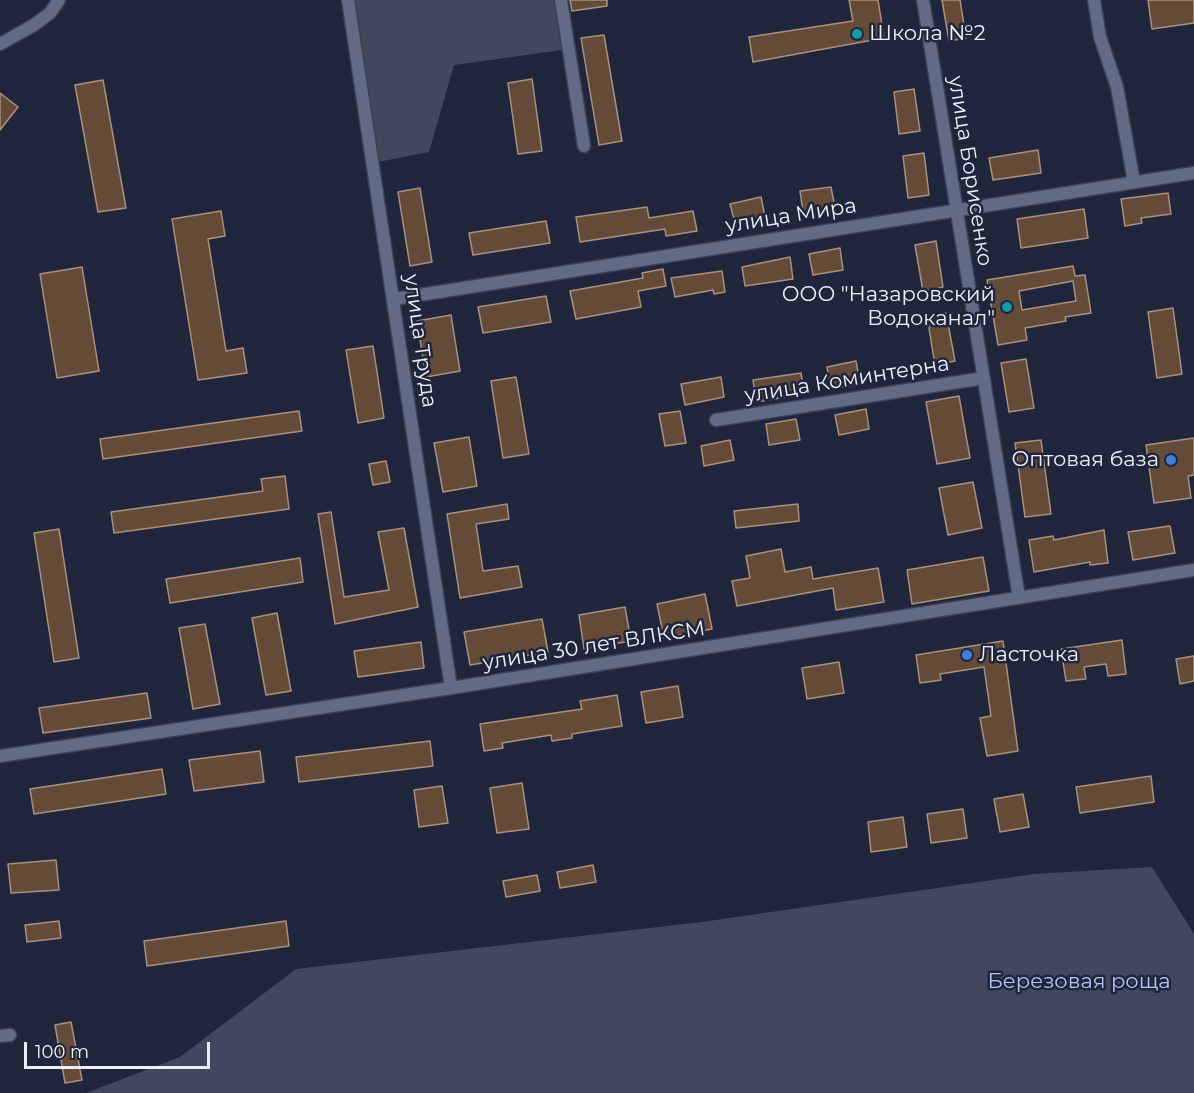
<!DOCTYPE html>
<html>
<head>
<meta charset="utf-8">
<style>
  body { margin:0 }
  #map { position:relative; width:1194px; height:1093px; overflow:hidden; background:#1f263c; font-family:Montserrat,sans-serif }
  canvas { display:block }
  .scale { position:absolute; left:24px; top:1042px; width:186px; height:27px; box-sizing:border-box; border:3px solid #ecf1fd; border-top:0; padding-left:8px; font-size:18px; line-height:21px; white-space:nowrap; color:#ecf1fd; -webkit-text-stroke:4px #1f263c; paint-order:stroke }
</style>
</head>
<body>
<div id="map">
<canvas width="1194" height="1093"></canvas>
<div class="scale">100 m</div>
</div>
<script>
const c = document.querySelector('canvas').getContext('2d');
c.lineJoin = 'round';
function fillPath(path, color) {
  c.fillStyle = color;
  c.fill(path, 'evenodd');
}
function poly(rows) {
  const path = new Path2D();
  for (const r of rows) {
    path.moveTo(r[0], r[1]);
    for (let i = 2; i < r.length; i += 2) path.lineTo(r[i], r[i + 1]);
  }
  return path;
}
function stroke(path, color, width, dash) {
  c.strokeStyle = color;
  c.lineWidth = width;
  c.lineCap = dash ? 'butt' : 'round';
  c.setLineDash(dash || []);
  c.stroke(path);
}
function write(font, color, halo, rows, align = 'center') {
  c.font = font + ' Montserrat,sans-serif';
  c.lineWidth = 5;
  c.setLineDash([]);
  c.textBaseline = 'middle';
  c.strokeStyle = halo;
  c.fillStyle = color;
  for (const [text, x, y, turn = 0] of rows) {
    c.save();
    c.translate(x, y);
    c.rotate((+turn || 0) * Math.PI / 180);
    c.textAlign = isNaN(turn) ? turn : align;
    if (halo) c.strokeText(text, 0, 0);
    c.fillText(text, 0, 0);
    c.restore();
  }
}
const green = poly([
  [354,0,554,0,562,50,454,65,429,152,378,162],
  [1152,867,1194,934,1194,1093,86,1093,180,1057,296,969,702,922,1034,874]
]);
const building = poly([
  [570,0,607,0,607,6,572,11,570,0],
  [849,0,878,0,884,38,753,62,749,37,853,21,849,0],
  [942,0,960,0,966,38,949,41,942,0],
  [1148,0,1194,0,1194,23,1152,29,1148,0],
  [604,35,622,141,599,145,581,38,604,35],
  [532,79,542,151,518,154,508,83,532,79],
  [103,80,126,208,98,212,75,85,103,80],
  [914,89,920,131,899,134,894,92,914,89],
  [0,93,18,107,0,130,0,93],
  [1038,150,1041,173,993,180,989,158,1038,150],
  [924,153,929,195,908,198,903,156,924,153],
  [831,187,835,208,803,212,800,191,831,187],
  [420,188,432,262,410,266,398,192,420,188],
  [1168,193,1171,214,1141,218,1142,223,1125,226,1121,199,1168,193],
  [761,197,765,217,735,223,730,204,761,197],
  [647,207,649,218,693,211,697,231,666,236,665,229,580,242,576,217,647,207],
  [1084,209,1088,238,1021,248,1017,219,1084,209],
  [221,211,225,236,208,239,226,351,243,348,247,373,198,380,172,219,221,211],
  [546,221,550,243,473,255,469,233,546,221],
  [936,241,943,287,923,291,915,245,936,241],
  [840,248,843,270,813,275,809,254,840,248],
  [790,257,793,279,745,286,742,267,790,257],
  [1073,266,1075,276,1085,275,1091,313,1065,317,1066,321,1025,328,1027,340,998,345,987,280,1073,266],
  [1073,281,1076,301,1022,310,1019,291,1073,281],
  [82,267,99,371,57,378,40,274,82,267],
  [663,269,666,286,638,291,641,307,576,319,570,291,643,278,642,273,663,269],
  [722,271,725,292,714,294,713,290,675,297,671,278,722,271],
  [546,296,551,322,483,333,478,307,546,296],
  [1173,308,1182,374,1157,378,1148,312,1173,308],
  [946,313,955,361,935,365,927,316,946,313],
  [451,315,460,371,426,377,417,321,451,315],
  [373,346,384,418,358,423,346,350,373,346],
  [1026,359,1034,408,1009,412,1001,363,1026,359],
  [856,361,860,384,831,389,827,367,856,361],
  [801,373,804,394,756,402,753,380,801,373],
  [516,377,529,454,503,458,491,381,516,377],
  [721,377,724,397,685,405,681,384,721,377],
  [959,396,970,458,937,464,926,402,959,396],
  [866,409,869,429,839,435,835,415,866,409],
  [299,411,302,431,103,459,100,439,299,411],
  [680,411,686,443,665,446,659,414,680,411],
  [796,419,800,440,769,445,766,424,796,419],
  [469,437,477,486,443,492,434,443,469,437],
  [1194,438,1194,475,1188,476,1191,498,1154,503,1146,445,1194,438],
  [730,440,734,460,704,466,701,446,730,440],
  [1041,440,1051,514,1025,517,1015,443,1041,440],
  [386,461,390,482,373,485,369,464,386,461],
  [285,476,289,509,114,533,111,512,263,491,261,479,285,476],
  [973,482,982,528,948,535,939,488,973,482],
  [507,504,509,519,476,524,483,571,518,566,522,587,460,598,447,514,507,504],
  [798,504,799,521,736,528,734,511,798,504],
  [331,512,344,597,389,590,378,532,404,528,418,607,335,624,318,514,331,512],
  [1170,526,1175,553,1133,560,1128,532,1170,526],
  [59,529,79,658,54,662,34,533,59,529],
  [1104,530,1108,563,1090,565,1090,562,1034,572,1029,540,1053,536,1054,540,1104,530],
  [781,549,785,572,811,567,813,579,878,568,884,602,836,610,833,588,737,606,732,581,750,578,746,556,781,549],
  [983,557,989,591,912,604,907,570,983,557],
  [300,558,303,582,170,603,166,579,300,558],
  [705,594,712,629,664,638,657,604,705,594],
  [625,607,631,641,584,649,579,615,625,607],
  [277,613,291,691,266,695,252,618,277,613],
  [542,619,548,652,470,665,464,632,542,619],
  [205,624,220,704,193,709,179,628,205,624],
  [1122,640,1126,674,1108,676,1106,664,1084,667,1086,679,1066,681,1061,649,1122,640],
  [1003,641,1018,751,987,756,980,718,991,716,984,667,940,674,941,680,920,683,916,655,1003,641],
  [421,642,424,668,358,677,354,651,421,642],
  [1194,656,1194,681,1180,684,1176,659,1194,656],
  [839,662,844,693,807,699,802,668,839,662],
  [678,686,683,717,646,723,641,692,678,686],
  [147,693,151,718,43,733,39,708,147,693],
  [617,695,622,726,572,734,572,738,552,741,551,735,502,743,503,748,484,751,480,724,582,709,580,701,617,695],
  [430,741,433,766,299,782,296,757,430,741],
  [260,751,264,782,194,791,189,760,260,751],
  [162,769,166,794,34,814,30,789,162,769],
  [1151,776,1154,802,1080,813,1076,787,1151,776],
  [522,783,529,829,497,833,490,788,522,783],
  [442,786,448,823,419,827,414,790,442,786],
  [1023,794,1029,827,1000,832,994,799,1023,794],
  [963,809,967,838,931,843,927,814,963,809],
  [903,817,907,847,871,852,868,822,903,817],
  [56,860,59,890,11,893,8,864,56,860],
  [593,865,596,882,560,888,557,872,593,865],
  [537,875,540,891,506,897,503,881,537,875],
  [59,921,61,938,27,942,25,925,59,921],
  [286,921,289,946,147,966,144,941,286,921],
  [71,1022,82,1080,65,1083,55,1025,71,1022]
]);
const minor = poly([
  [348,0,451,688],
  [561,0,584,146],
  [923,0,1019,598],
  [1094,0,1100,37,1117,87,1134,182],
  [0,44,34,25,50,13,59,0],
  [394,299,1194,173],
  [716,420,984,378],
  [0,756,451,688,1194,570],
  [0,1036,10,1035]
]);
const markers = [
  [857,34,6,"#0f9aa8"],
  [1007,307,6,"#0f9aa8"],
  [1171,460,6,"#3f7fe0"],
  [967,655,6,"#3f7fe0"]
];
const poiNames = [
  ["Школа №2",869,34],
  ["ООО \"Назаровский",995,295,"right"],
  ["Водоканал\"",995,319,"right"],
  ["Оптовая база",1159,460,"right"],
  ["Ласточка",979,655]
];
const streetNames = [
  ["улица Борисенко",970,171,81],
  ["улица Мира",791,216,-9],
  ["улица Труда",420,341,82],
  ["улица Коминтерна",847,380,-9],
  ["улица 30 лет ВЛКСМ",594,646,-9]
];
const parkNames = [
  ["Березовая роща",1079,982]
];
fillPath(green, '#41485e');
fillPath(building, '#644b37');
stroke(building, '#ab917d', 1.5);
stroke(minor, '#3b4052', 15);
stroke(minor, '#626b85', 12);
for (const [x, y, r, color] of markers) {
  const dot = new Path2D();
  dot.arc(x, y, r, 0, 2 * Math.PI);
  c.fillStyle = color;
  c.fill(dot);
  stroke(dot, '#1f263c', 2);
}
write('21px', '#ecf1fd', '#1f263c', poiNames, 'left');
write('21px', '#ecf1fd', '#1f263c', streetNames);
write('21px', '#b2c4f8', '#1f263c', parkNames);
</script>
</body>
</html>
